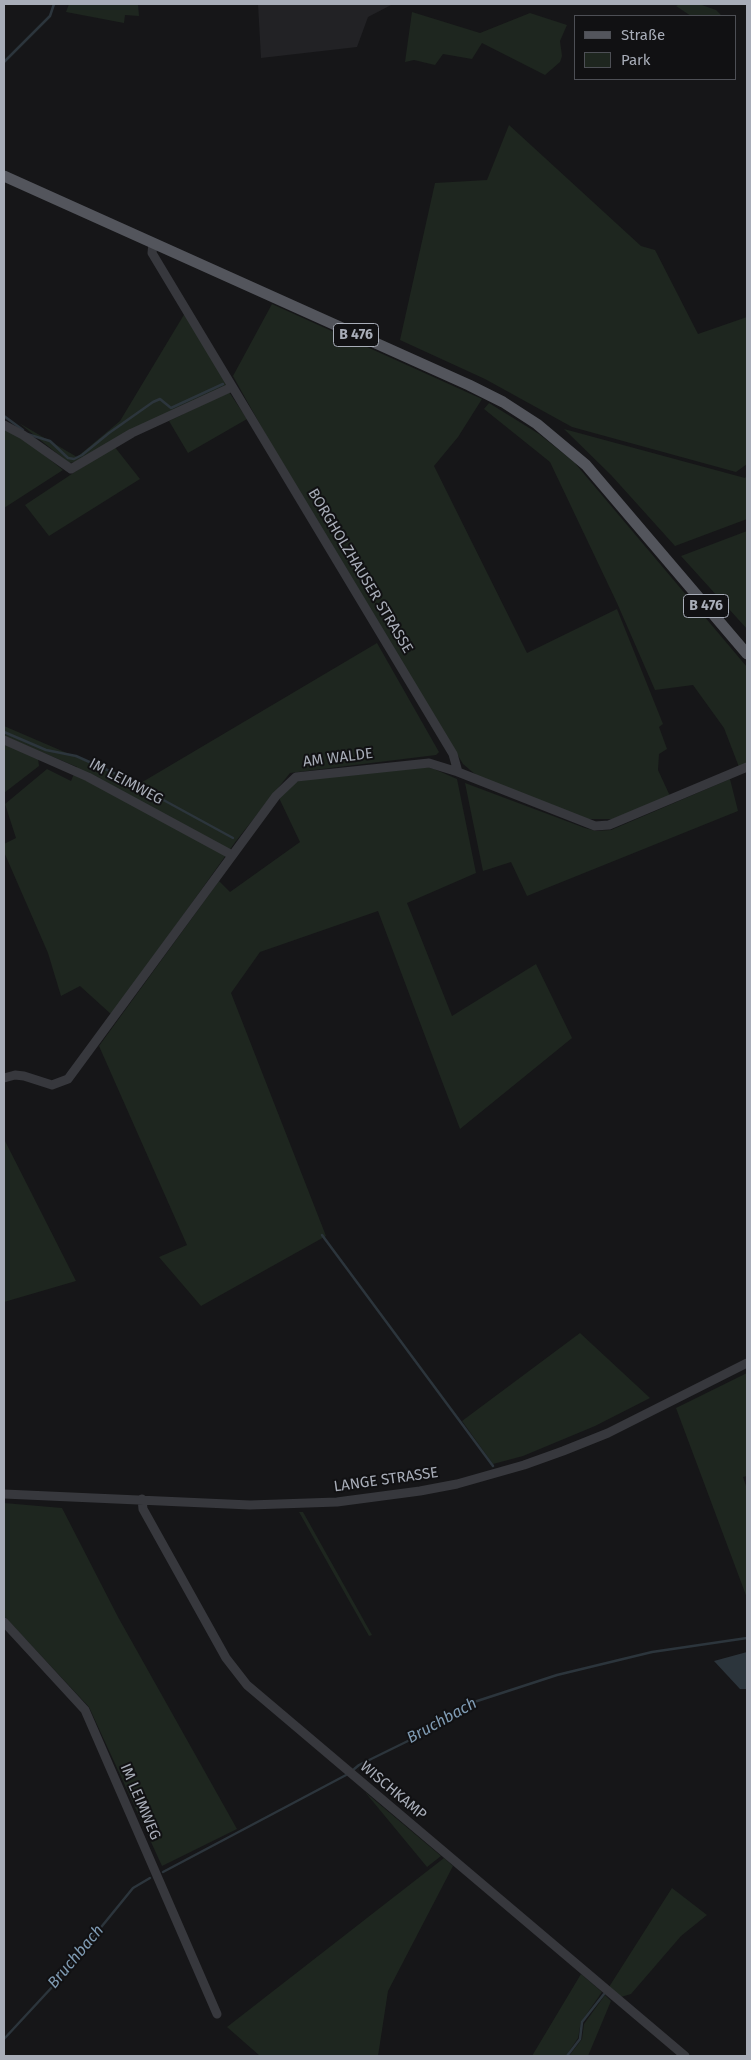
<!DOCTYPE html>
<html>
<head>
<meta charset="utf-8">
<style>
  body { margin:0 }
  #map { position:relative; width:751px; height:2060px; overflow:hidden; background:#161618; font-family:"Fira Sans",sans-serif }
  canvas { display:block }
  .frame { position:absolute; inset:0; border:5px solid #a8adb8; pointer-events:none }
  .legend { position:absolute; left:574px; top:15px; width:162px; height:65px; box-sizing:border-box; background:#111113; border:1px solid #4d4f55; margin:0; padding:6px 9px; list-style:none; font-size:15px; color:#a8adb8 }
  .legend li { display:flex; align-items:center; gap:10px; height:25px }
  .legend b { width:25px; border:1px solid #4d4f55 }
</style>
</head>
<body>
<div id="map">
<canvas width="751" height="2060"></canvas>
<div class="frame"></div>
<ul class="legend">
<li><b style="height:6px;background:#53555c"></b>Straße</li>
<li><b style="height:14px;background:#1e261f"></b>Park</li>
</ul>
</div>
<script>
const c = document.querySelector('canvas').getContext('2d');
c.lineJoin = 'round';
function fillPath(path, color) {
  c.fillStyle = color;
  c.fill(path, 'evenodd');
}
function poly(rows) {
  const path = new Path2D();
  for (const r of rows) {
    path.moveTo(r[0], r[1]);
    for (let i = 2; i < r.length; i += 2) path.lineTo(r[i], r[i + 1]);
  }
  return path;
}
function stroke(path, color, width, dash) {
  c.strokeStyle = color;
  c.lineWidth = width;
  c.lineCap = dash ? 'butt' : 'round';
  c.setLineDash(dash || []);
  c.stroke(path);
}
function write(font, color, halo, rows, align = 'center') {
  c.font = font + ' "Fira Sans",sans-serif';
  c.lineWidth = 4;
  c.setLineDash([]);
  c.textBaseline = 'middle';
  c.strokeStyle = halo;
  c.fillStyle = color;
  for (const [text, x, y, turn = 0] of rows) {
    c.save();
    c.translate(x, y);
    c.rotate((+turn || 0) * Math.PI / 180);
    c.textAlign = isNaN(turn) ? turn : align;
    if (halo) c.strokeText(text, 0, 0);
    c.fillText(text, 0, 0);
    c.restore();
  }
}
const built = poly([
  [258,4,393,4,368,17,357,47,261,58]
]);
const green = poly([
  [69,4,138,4,139,16,125,15,124,23,66,12],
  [680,4,699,4,716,10,722,16,691,16,676,6],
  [412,12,480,33,530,13,567,25,560,41,562,56,560,62,545,75,482,43,472,59,443,54,435,65,414,60,405,62],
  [509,125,641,246,655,250,698,334,747,317,747,464,736,472,572,427,485,379,400,340,435,183,487,180],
  [272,304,482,399,458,437,434,466,527,653,617,609,663,724,659,727,667,749,659,754,658,770,670,796,613,819,583,819,476,775,463,764,281,462,233,376],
  [185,313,226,380,226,387,76,462,69,463,19,423,77,457,120,421],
  [229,392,247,419,188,453,169,421],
  [489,403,539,434,574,462,747,667,747,763,739,767,724,728,693,685,655,690,617,603,550,462,484,409],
  [4,428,23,438,63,470,4,508],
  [564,429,745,478,747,476,747,519,675,546,611,475],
  [114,446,140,479,49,536,25,505],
  [747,531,747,629,681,556],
  [377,643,439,752,436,755,290,773,236,841,112,1015,80,986,61,996,48,953,4,852,4,844,16,838,5,804,47,769,71,781,77,767,4,736,4,726,139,784],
  [4,743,38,758,39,766,4,793],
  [422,766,434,769,457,779,476,873,407,903,452,1016,536,964,572,1038,460,1129,378,911,260,952,231,993,326,1236,201,1306,159,1257,187,1245,99,1046,219,881,230,892,300,842,279,798,291,783,305,777],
  [730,779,738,811,527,896,511,862,483,871,465,783,585,828,596,831,611,830],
  [4,1139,76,1281,4,1302],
  [580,1333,650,1398,595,1426,523,1456,493,1464,462,1421],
  [747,1373,747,1476,743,1477,747,1489,747,1598,676,1408],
  [4,1503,62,1508,118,1617,237,1829,162,1866,89,1707,4,1616],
  [299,1512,303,1512,372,1635,369,1636],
  [365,1792,441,1856,427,1867],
  [444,1858,453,1866,388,1991,378,2056,260,2056,227,2027],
  [672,1888,707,1915,681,1936,631,1994,621,1997,609,1987],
  [581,1974,602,1992,581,2022,578,2038,566,2056,532,2056],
  [605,1995,611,2001,588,2056,569,2056,582,2039,584,2024]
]);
const water = poly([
  [747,1652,747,1689,740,1689,714,1661]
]);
const stream = poly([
  [4,62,50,16,54,4],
  [4,416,23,430],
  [27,434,50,441,68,458,74,459,82,455,109,433,153,402,160,399,171,408,223,384],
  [4,732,46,750,76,756,114,773,233,838],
  [322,1235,493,1466],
  [353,1770,359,1765,416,1737,468,1704,557,1675,652,1652,747,1638],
  [163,1872,348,1774],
  [4,2039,54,1985,133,1888,150,1878],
  [567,2056,580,2039,582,2022,604,1994]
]);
const minor = poly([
  [153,243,152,253,453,754,458,772],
  [4,425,23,435,71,469,132,433,232,387],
  [4,740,88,777,232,855],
  [4,1078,15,1075,24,1076,52,1085,68,1079,276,796,296,777,429,763,458,772,595,826,609,825,747,767],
  [4,1494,250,1505,337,1502,420,1491,457,1484,524,1465,563,1451,608,1433,747,1363],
  [142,1499,143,1509,226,1658,247,1685,685,2056],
  [4,1622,85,1710,217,2014]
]);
const major = poly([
  [4,176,469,385,503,402,537,424,586,465,747,654]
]);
const shields = [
  [356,335,45],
  [706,606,45]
];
const shieldNames = [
  ["B 476",356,335],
  ["B 476",706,606]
];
const streetNames = [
  ["BORGHOLZHAUSER STRASSE",360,571,59],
  ["AM WALDE",338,758,-7],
  ["IM LEIMWEG",126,782,28],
  ["LANGE STRASSE",386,1480,-8],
  ["WISCHKAMP",393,1791,40],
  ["IM LEIMWEG",140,1802,67]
];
const waterNames = [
  ["Bruchbach",442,1721,-29],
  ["Bruchbach",76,1957,-50]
];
fillPath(built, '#222225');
fillPath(green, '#1e261f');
fillPath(water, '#2c353c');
stroke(stream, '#2c353c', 2.5);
stroke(minor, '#37383d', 9);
stroke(major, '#53555c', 11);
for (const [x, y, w] of shields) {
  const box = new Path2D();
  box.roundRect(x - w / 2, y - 11.5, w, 23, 4);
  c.fillStyle = '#111113';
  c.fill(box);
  stroke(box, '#a8adb8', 1);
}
write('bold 14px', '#a8adb8', null, shieldNames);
write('15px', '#a8adb8', '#111113', streetNames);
write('italic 16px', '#7f9bb3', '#111113', waterNames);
</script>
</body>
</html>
